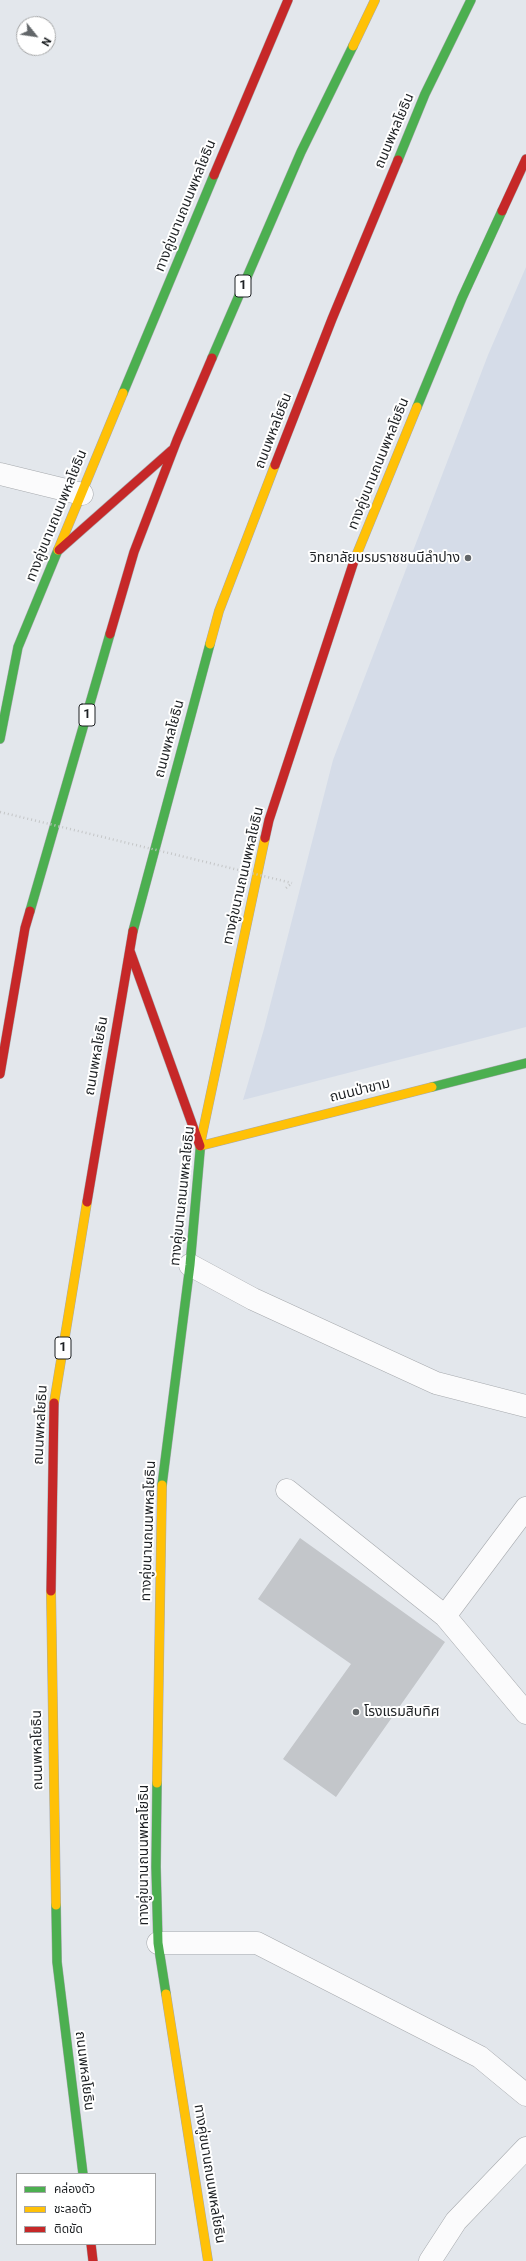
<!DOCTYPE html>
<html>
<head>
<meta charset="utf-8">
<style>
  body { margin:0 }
  #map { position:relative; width:526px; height:2261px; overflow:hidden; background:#e3e7ec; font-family:Roboto,"Noto Sans Thai",sans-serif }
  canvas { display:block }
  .legend { position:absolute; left:16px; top:2173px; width:140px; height:72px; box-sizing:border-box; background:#fff; border:1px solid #a5a6a7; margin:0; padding:5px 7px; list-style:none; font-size:12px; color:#1d2023 }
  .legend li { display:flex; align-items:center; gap:8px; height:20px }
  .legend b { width:20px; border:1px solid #a5a6a7 }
  .north { position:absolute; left:16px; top:16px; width:40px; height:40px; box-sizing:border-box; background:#fff; border:1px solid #a5a6a7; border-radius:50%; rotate:120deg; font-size:11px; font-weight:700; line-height:16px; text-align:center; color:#1d2023 }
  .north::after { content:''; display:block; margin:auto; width:14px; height:18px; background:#626669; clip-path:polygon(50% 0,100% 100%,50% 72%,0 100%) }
</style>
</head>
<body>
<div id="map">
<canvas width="526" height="2261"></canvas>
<ul class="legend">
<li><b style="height:5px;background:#4caf50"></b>คล่องตัว</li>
<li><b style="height:5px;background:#ffc107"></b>ชะลอตัว</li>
<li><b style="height:5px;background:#c62828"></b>ติดขัด</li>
</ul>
<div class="north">N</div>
</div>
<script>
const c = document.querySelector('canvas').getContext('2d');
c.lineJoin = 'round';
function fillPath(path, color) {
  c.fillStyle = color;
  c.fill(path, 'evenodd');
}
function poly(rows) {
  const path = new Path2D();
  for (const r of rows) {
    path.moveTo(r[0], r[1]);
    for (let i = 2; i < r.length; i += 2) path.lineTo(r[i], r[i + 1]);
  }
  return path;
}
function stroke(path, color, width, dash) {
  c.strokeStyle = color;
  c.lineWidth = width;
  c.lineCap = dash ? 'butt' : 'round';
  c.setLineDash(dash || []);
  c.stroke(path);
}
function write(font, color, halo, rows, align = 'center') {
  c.font = font + ' Roboto,"Noto Sans Thai",sans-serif';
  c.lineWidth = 4;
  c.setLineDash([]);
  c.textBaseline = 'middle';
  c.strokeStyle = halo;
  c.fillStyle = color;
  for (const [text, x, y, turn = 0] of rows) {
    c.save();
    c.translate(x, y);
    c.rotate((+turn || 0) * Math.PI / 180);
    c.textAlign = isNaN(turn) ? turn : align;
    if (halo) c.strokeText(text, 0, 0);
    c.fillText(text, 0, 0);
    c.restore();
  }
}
const built = poly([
  [526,267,526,1027,243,1100,264,1029,333,760,488,355]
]);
const building = poly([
  [300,1538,445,1642,336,1797,283,1759,351,1664,258,1599]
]);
const path = poly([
  [286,888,292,883]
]);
const street = poly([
  [0,474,82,494],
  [190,1265,253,1299,436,1383,526,1406],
  [287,1490,445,1616,526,1713],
  [445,1616,526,1508],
  [158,1943,257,1943,480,2057,526,2095],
  [430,2261,456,2221,526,2148]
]);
const fast = poly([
  [398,160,425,94,471,0],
  [212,358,301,152,353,46],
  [123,393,214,175],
  [417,407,462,298,502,211],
  [0,739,18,647,58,550],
  [30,911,110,634],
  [133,931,210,644],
  [432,1087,526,1063],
  [162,1485,190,1265,201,1140],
  [157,1783,156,1867,158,1943,166,1994],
  [56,1905,57,1962,83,2174]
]);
const slow = poly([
  [353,46,375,0],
  [58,550,123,393],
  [354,561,417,407],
  [210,644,219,611,275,465],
  [201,1140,265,838],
  [200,1146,432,1087],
  [54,1403,87,1202],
  [51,1591,56,1905],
  [157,1783,162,1485],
  [166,1994,208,2261]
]);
const jam = poly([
  [214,175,288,0],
  [502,211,526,159],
  [275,465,332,319,398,160],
  [59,550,172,450],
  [110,634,134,552,177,440,212,358],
  [265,838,269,820,354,561],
  [130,951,200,1146],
  [0,1074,25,928,30,911],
  [87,1202,133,931],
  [51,1591,54,1403],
  [91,2244,93,2261]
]);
const pathBridge = poly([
  [0,812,292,883]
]);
const markers = [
  [468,558,4,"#626669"],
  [356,1712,4,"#626669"]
];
const shields = [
  [243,286,16],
  [87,715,16],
  [63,1348,16]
];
const shieldNames = [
  ["1",243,286],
  ["1",87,715],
  ["1",63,1348]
];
const streetNames = [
  ["ถนนพหลโยธิน",395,131,-67],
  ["ทางคู่ขนานถนนพหลโยธิน",186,206,-68],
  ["ถนนพหลโยธิน",274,431,-69],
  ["ทางคู่ขนานถนนพหลโยธิน",379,464,-68],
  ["ทางคู่ขนานถนนพหลโยธิน",57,516,-68],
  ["ถนนพหลโยธิน",170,739,-75],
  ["ทางคู่ขนานถนนพหลโยธิน",244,876,-77],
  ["ถนนพหลโยธิน",97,1056,-80],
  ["ถนนป่าขาม",360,1091,-14],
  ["ทางคู่ขนานถนนพหลโยธิน",183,1196,-84],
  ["ถนนพหลโยธิน",41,1425,-87],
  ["ทางคู่ขนานถนนพหลโยธิน",149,1531,-88],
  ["ถนนพหลโยธิน",38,1750,-91],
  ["ทางคู่ขนานถนนพหลโยธิน",144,1855,-90],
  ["ถนนพหลโยธิน",84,2071,83],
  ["ทางคู่ขนานถนนพหลโยธิน",209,2174,81]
];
const poiNames = [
  ["วิทยาลัยบรมราชชนนีลำปาง",460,558],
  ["โรงแรมสิบทิศ",364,1712,"left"]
];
fillPath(built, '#d5dce8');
fillPath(building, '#c3c6ca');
stroke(street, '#a6a9ad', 23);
stroke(fast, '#a6a9ad', 10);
stroke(slow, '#a6a9ad', 10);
stroke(jam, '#a6a9ad', 10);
stroke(path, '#c4c6c7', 2.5, [1, 3]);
stroke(street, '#fbfbfc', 22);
stroke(fast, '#4caf50', 9);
stroke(slow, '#ffc107', 9);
stroke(jam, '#c62828', 9);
stroke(pathBridge, '#c4c6c7', 2.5, [1, 3]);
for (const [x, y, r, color] of markers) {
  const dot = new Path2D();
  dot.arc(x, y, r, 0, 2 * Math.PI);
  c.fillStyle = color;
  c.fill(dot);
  stroke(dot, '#fff', 1.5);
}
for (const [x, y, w] of shields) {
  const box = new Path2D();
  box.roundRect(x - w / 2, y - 11, w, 22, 3);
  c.fillStyle = '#fff';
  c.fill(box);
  stroke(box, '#1d2023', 1);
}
write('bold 13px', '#1d2023', null, shieldNames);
write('14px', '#1d2023', '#fff', streetNames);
write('14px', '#1d2023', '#fff', poiNames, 'right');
</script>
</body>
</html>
